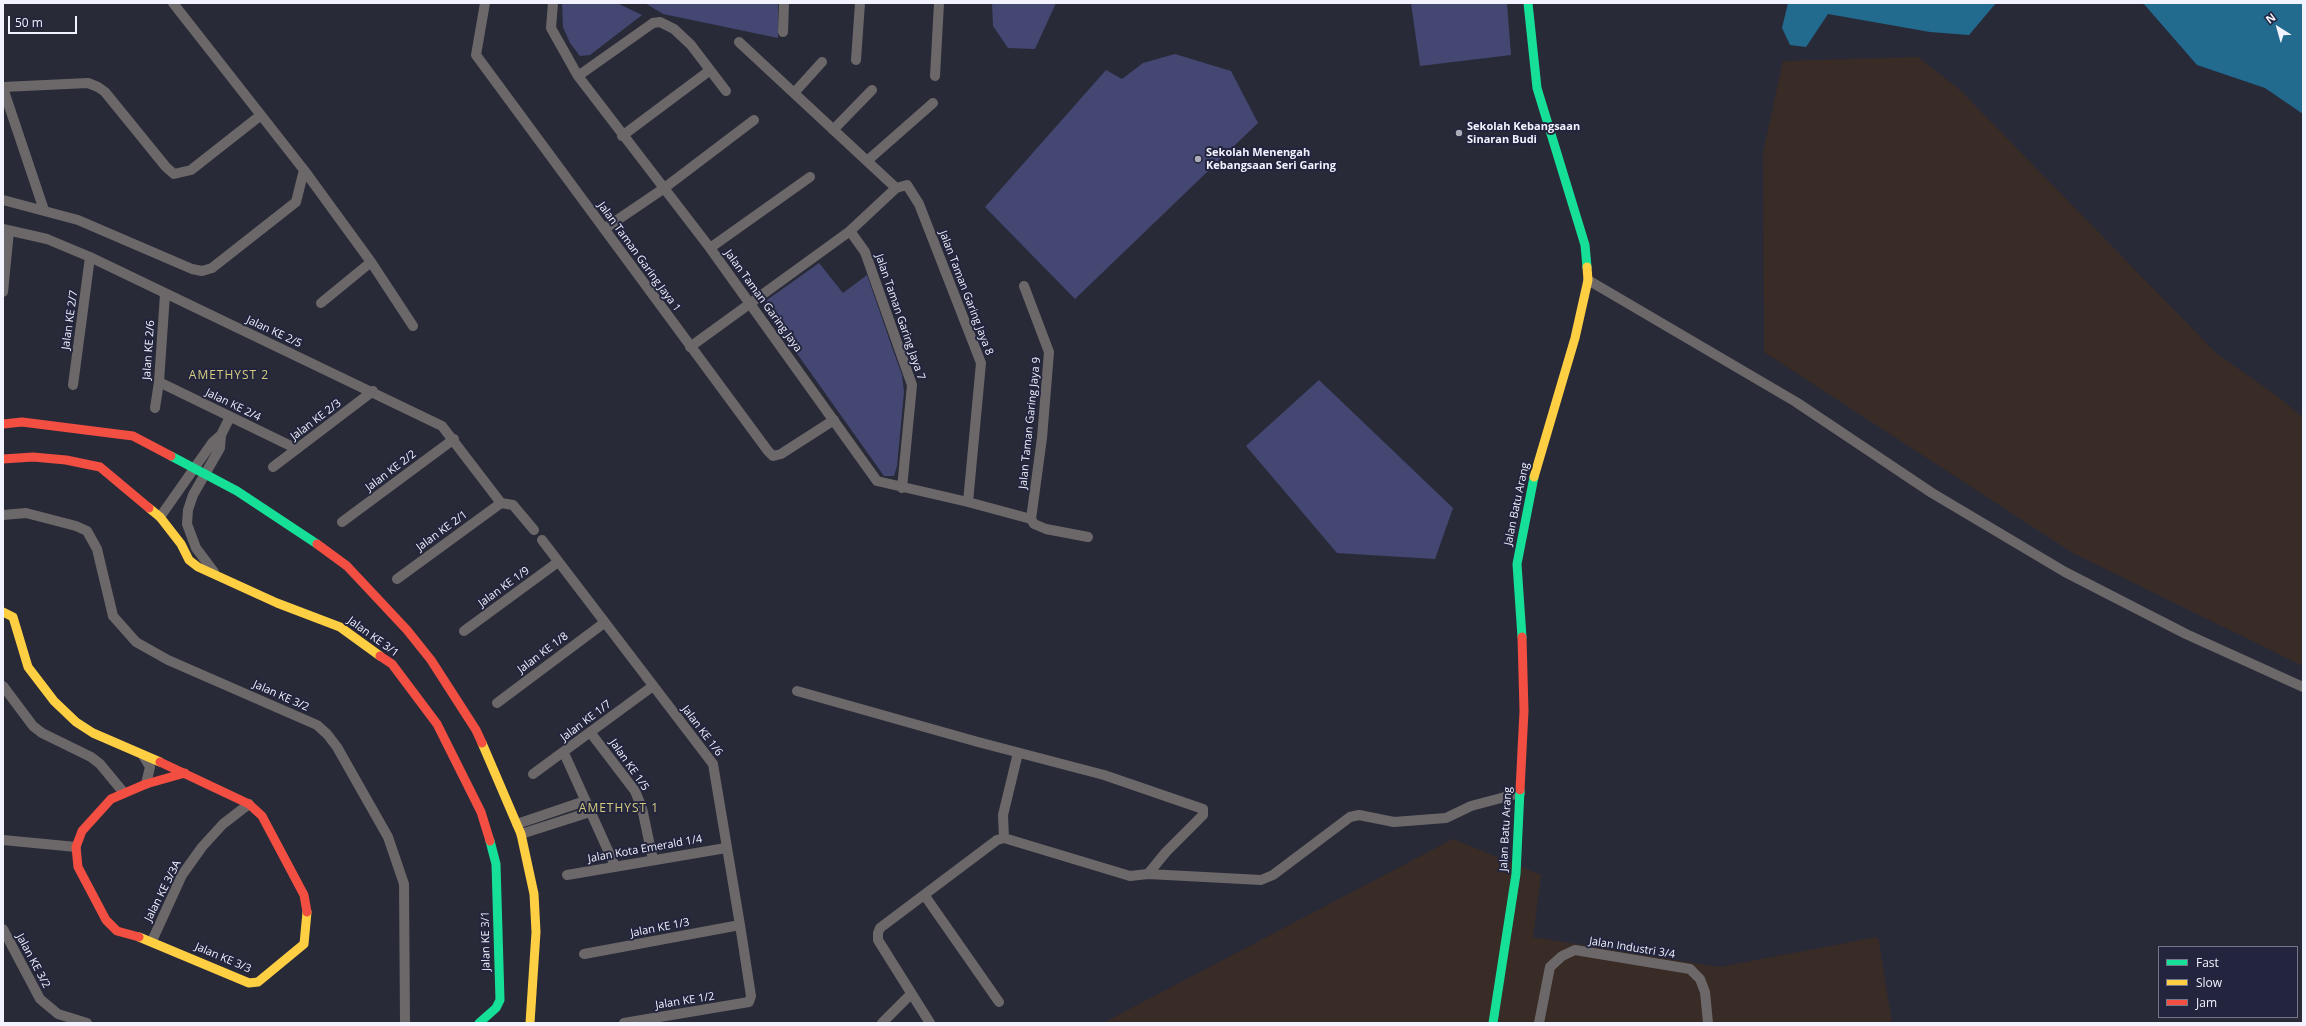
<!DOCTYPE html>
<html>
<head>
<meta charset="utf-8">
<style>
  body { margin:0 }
  #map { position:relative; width:2306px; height:1026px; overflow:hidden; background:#292a38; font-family:"Open Sans",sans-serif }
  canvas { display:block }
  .frame { position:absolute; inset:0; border:4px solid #f2f3fe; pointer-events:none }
  .legend { position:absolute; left:2158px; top:946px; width:140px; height:72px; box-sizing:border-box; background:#23253e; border:1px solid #76778b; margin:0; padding:5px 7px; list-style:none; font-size:12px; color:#f2f3fe }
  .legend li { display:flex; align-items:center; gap:8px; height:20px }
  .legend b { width:20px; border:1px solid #76778b }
  .north { position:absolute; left:2258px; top:8px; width:40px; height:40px; -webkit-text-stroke:3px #23253e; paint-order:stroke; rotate:323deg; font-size:11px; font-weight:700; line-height:16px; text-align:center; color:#f2f3fe }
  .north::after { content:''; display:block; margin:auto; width:14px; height:18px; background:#f2f3fe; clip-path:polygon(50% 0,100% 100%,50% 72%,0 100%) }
  .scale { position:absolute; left:8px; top:16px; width:69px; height:18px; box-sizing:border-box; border:2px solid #f2f3fe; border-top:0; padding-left:5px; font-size:12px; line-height:14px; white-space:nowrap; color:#f2f3fe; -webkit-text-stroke:3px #23253e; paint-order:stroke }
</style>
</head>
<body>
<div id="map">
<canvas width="2306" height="1026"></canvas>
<div class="frame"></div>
<ul class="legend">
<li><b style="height:5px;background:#16e098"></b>Fast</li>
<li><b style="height:5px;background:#ffcf43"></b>Slow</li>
<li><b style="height:5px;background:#f24e42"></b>Jam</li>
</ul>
<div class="north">N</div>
<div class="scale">50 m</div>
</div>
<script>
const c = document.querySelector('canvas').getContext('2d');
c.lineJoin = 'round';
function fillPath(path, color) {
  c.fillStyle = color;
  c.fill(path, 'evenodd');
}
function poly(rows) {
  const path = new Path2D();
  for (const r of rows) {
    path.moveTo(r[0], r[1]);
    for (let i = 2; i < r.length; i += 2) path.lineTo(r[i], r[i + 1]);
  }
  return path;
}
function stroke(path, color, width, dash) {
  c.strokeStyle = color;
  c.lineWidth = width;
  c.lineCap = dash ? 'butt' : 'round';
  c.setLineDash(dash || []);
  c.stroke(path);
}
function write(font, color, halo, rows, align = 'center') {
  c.font = font + ' "Open Sans",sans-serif';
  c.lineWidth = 4;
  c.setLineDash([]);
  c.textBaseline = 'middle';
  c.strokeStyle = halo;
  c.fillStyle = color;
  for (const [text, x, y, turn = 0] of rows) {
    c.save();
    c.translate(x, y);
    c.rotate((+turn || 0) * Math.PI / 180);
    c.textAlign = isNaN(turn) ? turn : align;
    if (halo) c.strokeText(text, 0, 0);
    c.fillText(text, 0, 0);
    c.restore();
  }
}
const industrial = poly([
  [1918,57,1960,90,2216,353,2281,399,2303,418,2303,666,2073,553,1764,352,1763,153,1783,61],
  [1453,839,1541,875,1533,937,1719,967,1878,937,1892,1023,1103,1023]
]);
const green = poly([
  [562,3,617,3,642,15,590,55,580,56,570,43,563,27],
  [645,3,778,3,778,38,663,14],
  [992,3,1056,3,1035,49,1008,48,993,26],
  [1411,3,1507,3,1511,55,1420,66],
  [1175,54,1231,71,1258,123,1075,299,985,207,1106,70,1122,79,1143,63],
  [819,263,843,293,867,275,893,350,902,375,904,392,897,466,894,476,884,476,766,310,767,300],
  [1319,380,1453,508,1435,559,1337,553,1246,446]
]);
const water = poly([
  [1788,3,1996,3,1969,35,1930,32,1828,14,1806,47,1790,45,1782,28],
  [2143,3,2303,3,2303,114,2265,88,2197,65]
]);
const street = poly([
  [173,3,304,170,371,262,413,326],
  [485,3,476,55,768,451,773,456,781,454,834,420],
  [553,3,551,28,578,76,710,248,877,481,968,502,1031,519],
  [783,32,784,3],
  [739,42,896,188],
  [856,60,860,3],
  [578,76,653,23,660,22,674,29,691,45,726,91],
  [935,76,939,3],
  [3,87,88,83,98,87,105,92,166,167,174,174,191,170,261,115],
  [3,88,44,210],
  [794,93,822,62],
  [833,130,872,90],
  [622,136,709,71],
  [867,161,933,103],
  [3,200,78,220,192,269,202,271,212,268,296,202,304,170],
  [3,229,47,239,90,257,442,426,501,503],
  [604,229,663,189,754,120],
  [850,231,865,252,912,385,902,488],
  [710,248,810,177],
  [1588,280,1796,402,1932,493,2065,572,2186,634,2303,687],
  [1024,286,1049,352,1042,438,1031,519],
  [3,292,9,231],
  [321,303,371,262],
  [690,347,850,231,896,188,907,185,919,204,981,363,968,502],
  [159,382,297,449],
  [73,385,90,257],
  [155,408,159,382,165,294],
  [273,467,373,391],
  [501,503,513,505,534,530],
  [3,515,26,513,76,526,87,531,97,549,113,616,136,642,168,660,317,725,327,734,337,747,388,837,404,884,405,1023],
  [160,517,212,443,221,435],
  [1031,519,1034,524,1046,529,1088,537],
  [342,522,454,439],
  [542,540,713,764,740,925,751,996,749,1002,624,1023],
  [214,572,196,548,187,524,188,510,193,495,220,448,221,435,230,417],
  [397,579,501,503],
  [464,631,558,562],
  [3,686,33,726,42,733,91,757,100,764,124,793],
  [797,691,978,742,1104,775,1203,809,1203,815,1166,852,1148,874],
  [497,703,604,623],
  [590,732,635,791,642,808,653,860],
  [564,753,615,866],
  [144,757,150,767,146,784],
  [533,774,653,686],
  [517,824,585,801],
  [521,834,590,812],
  [1004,838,1003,815,1018,753],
  [3,840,76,847],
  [567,875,726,848],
  [925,896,999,1002],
  [3,929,40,999,58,1014,87,1023],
  [152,941,182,875,202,847,223,824,249,804],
  [584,954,740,925],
  [882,1023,911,994],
  [930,1023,878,940,878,933,880,928,997,840,1004,838,1130,876,1148,874,1261,880,1273,875,1350,817,1359,815,1394,822,1446,818,1471,806,1520,793],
  [1539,1023,1550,967,1562,956,1575,950,1690,969,1700,979,1705,992,1708,1023]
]);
const fast = poly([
  [1528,3,1537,88,1585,245,1587,267],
  [171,456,237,491,317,544],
  [1522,637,1517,564,1534,477],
  [479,1023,496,1008,500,1000,496,864,490,841],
  [1493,1023,1516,874,1520,790]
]);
const slow = poly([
  [1534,477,1575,338,1588,280,1587,267],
  [149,508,160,517,181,544,189,560,198,567,277,603,340,627,380,656],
  [3,612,13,617,28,667,54,701,76,722,93,733,160,762],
  [482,743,521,834,534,894,536,932,530,1023],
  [139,937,249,983,258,982,304,944,307,912]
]);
const jam = poly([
  [3,424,22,422,133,436,171,456],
  [3,459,33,457,66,460,100,467,149,508],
  [317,544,347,566,407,630,431,660,476,730,482,743],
  [380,656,392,664,437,724,481,812,490,841],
  [160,762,249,804,262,816,304,895,307,912],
  [1520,790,1524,711,1522,637],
  [139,937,117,931,106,920,78,867,76,847,82,831,111,799,146,784,185,773]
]);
const markers = [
  [1459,133,4,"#acadb9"],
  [1198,159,4,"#acadb9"]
];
const poiNames = [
  ["Sekolah Kebangsaan",1467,127],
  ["Sinaran Budi",1467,140],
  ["Sekolah Menengah",1206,153],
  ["Kebangsaan Seri Garing",1206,166]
];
const streetNames = [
  ["Jalan Taman Garing Jaya 1",639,257,54],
  ["Jalan Taman Garing Jaya 8",966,293,69],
  ["Jalan Taman Garing Jaya",763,301,54],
  ["Jalan Taman Garing Jaya 7",900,317,71],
  ["Jalan KE 2/7",70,320,-82],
  ["Jalan KE 2/5",274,332,25],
  ["Jalan KE 2/6",149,350,-86],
  ["Jalan KE 2/4",233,405,26],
  ["Jalan KE 2/3",316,420,-37],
  ["Jalan Taman Garing Jaya 9",1030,423,-84],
  ["Jalan KE 2/2",391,471,-37],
  ["Jalan Batu Arang",1517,504,-78],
  ["Jalan KE 2/1",442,531,-36],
  ["Jalan KE 1/9",504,587,-36],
  ["Jalan KE 3/1",373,637,36],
  ["Jalan KE 1/8",543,653,-37],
  ["Jalan KE 3/2",281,696,24],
  ["Jalan KE 1/7",586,721,-37],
  ["Jalan KE 1/6",702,731,53],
  ["Jalan KE 1/5",629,765,55],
  ["Jalan Batu Arang",1506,829,-87],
  ["Jalan Kota Emerald 1/4",645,849,-10],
  ["Jalan KE 3/3A",163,891,-63],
  ["Jalan KE 1/3",660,928,-11],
  ["Jalan KE 3/1",486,941,-91],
  ["Jalan Industri 3/4",1632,948,9],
  ["Jalan KE 3/3",223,958,23],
  ["Jalan KE 3/2",33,961,62],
  ["Jalan KE 1/2",685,1001,-9]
];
const neighbourhoodNames = [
  ["AMETHYST 2",229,376],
  ["AMETHYST 1",619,809]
];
fillPath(industrial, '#392b25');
fillPath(green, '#444771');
fillPath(water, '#226a8e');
stroke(street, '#6c6869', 10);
stroke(fast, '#16e098', 9);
stroke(slow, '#ffcf43', 9);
stroke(jam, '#f24e42', 9);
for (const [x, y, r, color] of markers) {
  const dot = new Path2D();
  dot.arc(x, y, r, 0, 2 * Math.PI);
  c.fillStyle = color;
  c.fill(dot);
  stroke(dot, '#23253e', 1.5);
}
write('bold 11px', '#f2f3fe', '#23253e', poiNames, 'left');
write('11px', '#f2f3fe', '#23253e', streetNames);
c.letterSpacing = '1px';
write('12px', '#d5cc7e', '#23253e', neighbourhoodNames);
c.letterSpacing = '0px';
</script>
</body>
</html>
